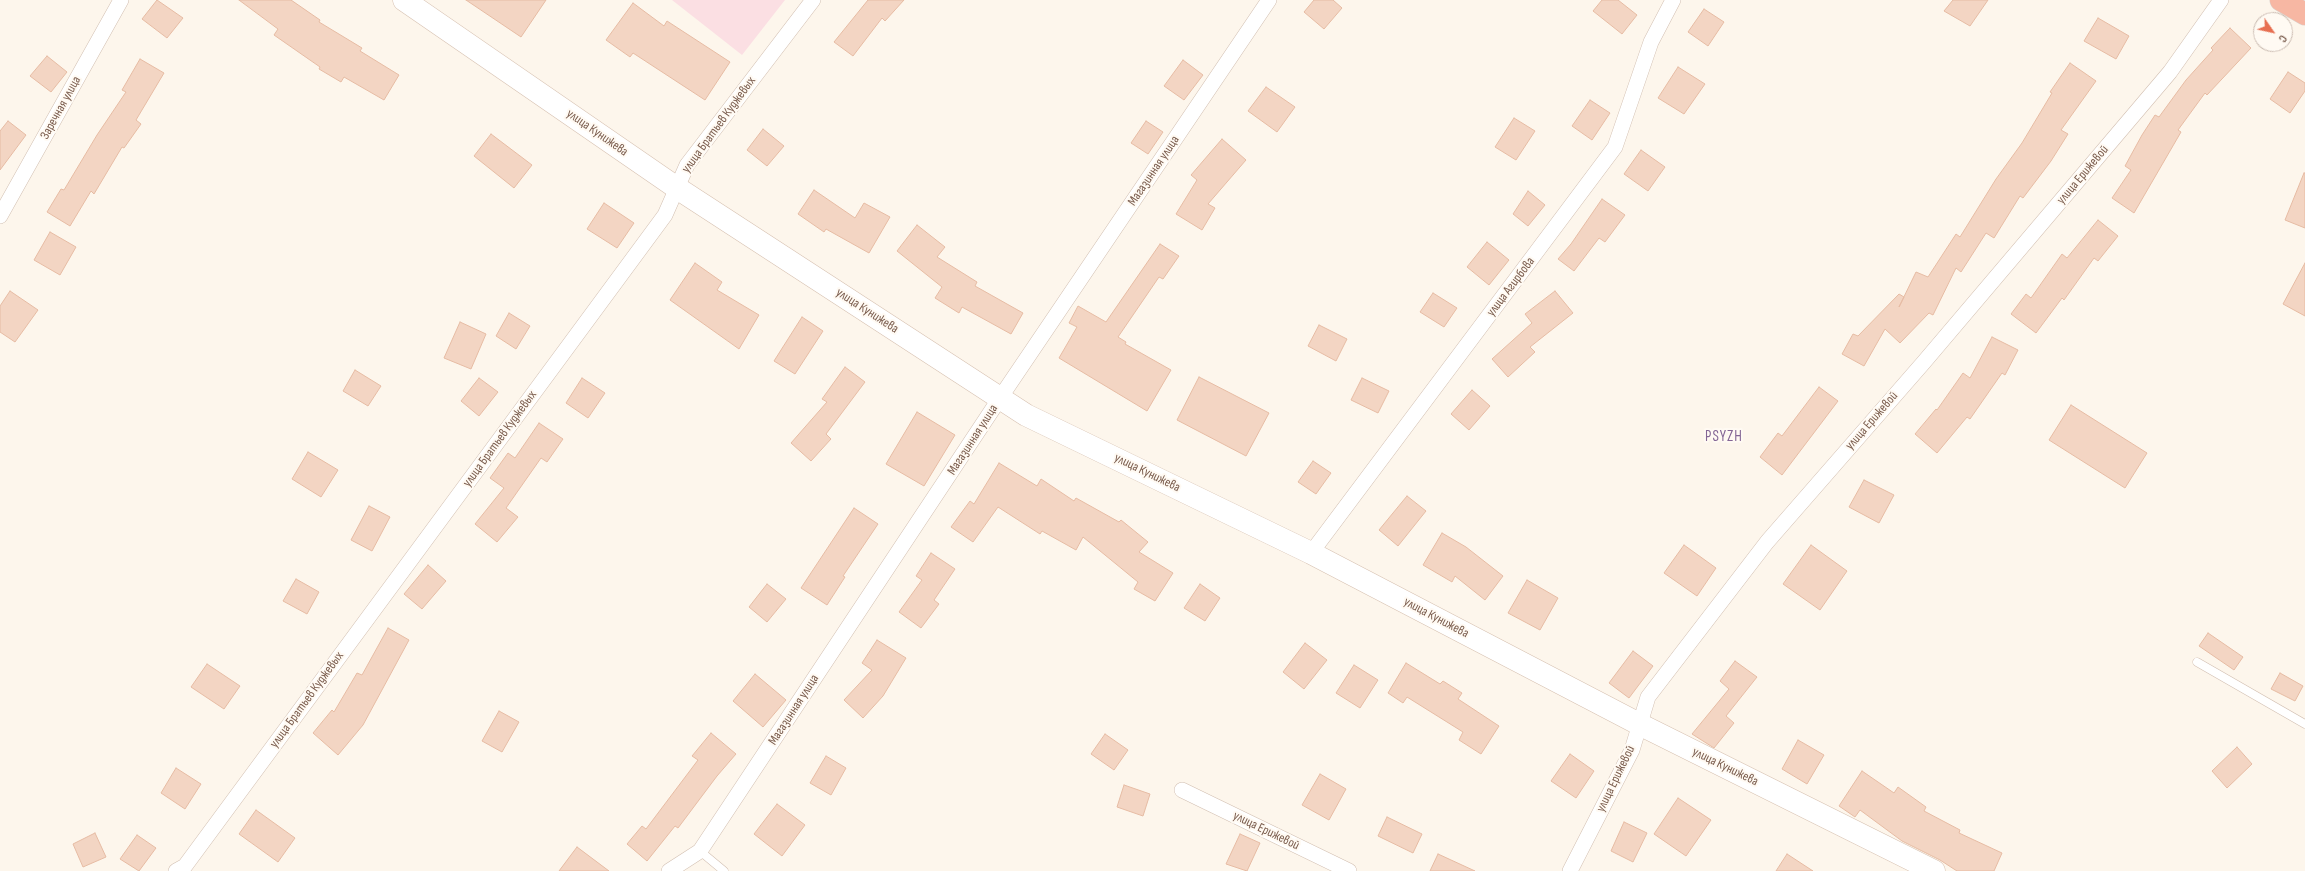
<!DOCTYPE html>
<html>
<head>
<meta charset="utf-8">
<style>
  body { margin:0 }
  #map { position:relative; width:2305px; height:871px; overflow:hidden; background:#fdf6ec; font-family:"Sofia Sans Condensed",sans-serif }
  canvas { display:block }
  .north { position:absolute; left:2253px; top:12px; width:40px; height:40px; box-sizing:border-box; background:#fffaf3; border:1px solid #cabbb1; border-radius:50%; rotate:124deg; font-size:11px; font-weight:700; line-height:16px; text-align:center; color:#7a5c4d }
  .north::after { content:''; display:block; margin:auto; width:14px; height:18px; background:#e76f51; clip-path:polygon(50% 0,100% 100%,50% 72%,0 100%) }
</style>
</head>
<body>
<div id="map">
<canvas width="2305" height="871"></canvas>
<div class="north">С</div>
</div>
<script>
const c = document.querySelector('canvas').getContext('2d');
c.lineJoin = 'round';
function fillPath(path, color) {
  c.fillStyle = color;
  c.fill(path, 'evenodd');
}
function poly(rows) {
  const path = new Path2D();
  for (const r of rows) {
    path.moveTo(r[0], r[1]);
    for (let i = 2; i < r.length; i += 2) path.lineTo(r[i], r[i + 1]);
  }
  return path;
}
function stroke(path, color, width, dash) {
  c.strokeStyle = color;
  c.lineWidth = width;
  c.lineCap = dash ? 'butt' : 'round';
  c.setLineDash(dash || []);
  c.stroke(path);
}
function write(font, color, halo, rows, align = 'center') {
  c.font = font + ' "Sofia Sans Condensed",sans-serif';
  c.lineWidth = 4;
  c.setLineDash([]);
  c.textBaseline = 'middle';
  c.strokeStyle = halo;
  c.fillStyle = color;
  for (const [text, x, y, turn = 0] of rows) {
    c.save();
    c.translate(x, y);
    c.rotate((+turn || 0) * Math.PI / 180);
    c.textAlign = isNaN(turn) ? turn : align;
    if (halo) c.strokeText(text, 0, 0);
    c.fillText(text, 0, 0);
    c.restore();
  }
}
const medical = poly([
  [672,0,785,0,742,55]
]);
const building = poly([
  [157,0,183,18,167,38,142,19,157,0],
  [239,0,291,0,320,20,319,22,362,48,360,51,399,75,384,100,344,77,341,82,319,69,320,67,274,35,278,29,239,0],
  [466,0,546,0,521,37,466,0],
  [868,0,904,0,885,21,882,18,853,56,834,42,868,0],
  [1314,0,1333,0,1342,8,1324,29,1304,12,1314,0],
  [1602,0,1618,0,1637,15,1622,34,1593,11,1602,0],
  [1953,0,1988,0,1970,26,1944,11,1953,0],
  [633,3,664,26,667,21,730,62,705,100,633,53,630,57,606,40,633,3],
  [1704,9,1724,22,1708,46,1688,32,1704,9],
  [2098,18,2129,36,2116,59,2084,41,2098,18],
  [2230,28,2251,48,2207,95,2205,93,2178,130,2181,132,2134,213,2112,198,2131,170,2125,166,2142,135,2155,115,2159,117,2186,80,2213,50,2211,48,2230,28],
  [47,56,67,72,51,92,30,76,47,56],
  [140,59,164,73,136,120,141,124,124,148,122,147,94,194,91,191,70,226,47,212,61,189,64,190,97,135,126,92,122,90,140,59],
  [1183,60,1203,75,1184,100,1164,86,1183,60],
  [2070,63,2096,81,2061,130,2068,134,2051,161,2023,198,2020,196,1994,238,1986,233,1961,272,1956,268,1933,315,1929,313,1900,343,1885,329,1864,366,1842,354,1853,334,1858,336,1899,294,1904,297,1899,307,1916,272,1928,277,1956,234,1960,237,1996,179,2022,143,2052,93,2050,92,2070,63],
  [1678,67,1705,84,1684,114,1658,98,1678,67],
  [2288,72,2305,83,2305,91,2290,113,2270,99,2288,72],
  [1266,87,1295,107,1277,132,1248,111,1266,87],
  [1590,100,1610,113,1592,140,1572,126,1590,100],
  [1514,118,1535,131,1516,160,1495,147,1514,118],
  [8,121,26,135,0,170,0,131,8,121],
  [1146,121,1163,132,1148,154,1131,143,1146,121],
  [763,129,784,146,767,166,747,150,763,129],
  [491,134,532,165,514,188,474,156,491,134],
  [1222,139,1246,160,1208,204,1215,208,1202,230,1176,214,1197,180,1191,175,1222,139],
  [1641,150,1665,167,1648,191,1624,174,1641,150],
  [2304,173,2305,173,2305,228,2285,220,2304,173],
  [814,190,855,218,864,203,890,217,869,253,826,229,824,232,798,214,814,190],
  [1528,191,1545,205,1528,226,1513,214,1528,191],
  [1602,199,1625,215,1605,242,1599,238,1574,271,1558,259,1571,244,1602,199],
  [604,203,634,223,617,248,587,229,604,203],
  [2098,220,2118,236,2098,261,2094,258,2064,300,2062,298,2036,333,2011,314,2026,294,2031,298,2062,254,2067,258,2098,220],
  [917,225,945,247,937,257,977,282,975,286,1023,313,1011,334,962,307,959,313,935,298,942,287,897,251,917,225],
  [50,232,76,247,60,275,34,260,50,232],
  [1487,242,1509,260,1489,285,1467,267,1487,242],
  [1160,244,1179,256,1163,279,1159,277,1118,337,1126,342,1125,344,1171,370,1147,411,1059,358,1077,327,1069,323,1078,306,1106,322,1160,244],
  [695,263,722,282,717,290,759,315,739,349,670,300,695,263],
  [2305,263,2305,316,2283,304,2305,263],
  [10,291,38,310,15,342,0,332,0,306,10,291],
  [1555,291,1573,313,1530,347,1535,352,1508,377,1492,359,1532,323,1525,314,1555,291],
  [1433,293,1457,308,1444,327,1420,312,1433,293],
  [509,313,530,326,516,349,496,336,509,313],
  [802,317,823,331,795,374,774,361,802,317],
  [460,322,486,334,471,369,444,358,460,322],
  [1319,325,1347,339,1336,361,1308,346,1319,325],
  [1992,337,2018,350,2005,375,2002,373,1970,419,1967,417,1937,453,1915,434,1936,409,1937,410,1963,373,1970,378,1992,337],
  [845,367,865,382,826,434,831,439,811,461,791,443,827,402,822,399,845,367],
  [355,370,381,386,368,406,343,391,355,370],
  [1199,377,1269,413,1246,456,1177,420,1199,377],
  [479,378,498,392,479,416,461,401,479,378],
  [582,378,605,393,588,418,566,403,582,378],
  [1362,378,1389,391,1378,413,1351,400,1362,378],
  [1819,387,1838,401,1782,475,1760,457,1778,433,1782,436,1819,387],
  [1472,390,1490,406,1469,430,1451,414,1472,390],
  [2071,405,2147,453,2125,488,2049,440,2071,405],
  [917,412,955,435,924,486,886,464,917,412],
  [539,423,563,439,547,462,541,458,506,508,518,517,497,542,475,524,504,488,490,478,508,453,515,458,539,423],
  [308,452,338,470,321,497,292,479,308,452],
  [1313,461,1331,473,1316,494,1298,482,1313,461],
  [999,463,1037,486,1041,479,1074,501,1076,498,1119,522,1121,520,1148,542,1139,552,1173,573,1155,601,1134,589,1138,582,1083,537,1076,550,1042,531,1040,534,998,507,973,542,951,527,970,501,974,504,999,463],
  [1864,480,1894,495,1879,523,1849,507,1864,480],
  [1407,496,1426,511,1398,546,1379,530,1407,496],
  [369,506,390,517,372,551,351,540,369,506],
  [854,508,878,524,843,576,845,577,827,605,801,588,854,508],
  [1442,533,1466,547,1503,576,1485,600,1455,576,1452,582,1423,565,1442,533],
  [1684,545,1716,568,1697,596,1664,573,1684,545],
  [1811,545,1847,571,1820,610,1783,584,1811,545],
  [931,553,955,569,934,600,939,604,921,628,899,612,922,580,916,576,931,553],
  [428,565,446,581,422,609,404,594,428,565],
  [296,579,319,592,307,614,283,601,296,579],
  [1527,580,1558,598,1540,630,1508,613,1527,580],
  [767,584,786,599,767,622,749,607,767,584],
  [1200,584,1220,598,1205,621,1184,608,1200,584],
  [388,628,409,640,363,725,338,755,313,733,332,710,334,712,357,673,362,675,388,628],
  [2208,633,2243,657,2234,670,2199,646,2208,633],
  [877,640,906,658,883,696,863,718,844,700,872,670,862,663,877,640],
  [1305,643,1327,660,1304,689,1283,672,1305,643],
  [1633,651,1653,666,1629,698,1609,683,1633,651],
  [1735,661,1757,677,1726,716,1734,723,1714,748,1692,734,1729,689,1720,681,1735,661],
  [1406,663,1440,684,1443,681,1462,693,1458,699,1499,726,1481,754,1459,740,1463,732,1407,697,1403,703,1388,693,1406,663],
  [207,664,240,686,224,709,191,687,207,664],
  [1354,665,1378,680,1360,708,1336,693,1354,665],
  [2280,673,2303,686,2295,701,2271,689,2280,673],
  [755,674,786,700,763,727,733,701,755,674],
  [499,711,519,722,502,752,482,741,499,711],
  [711,733,736,754,717,776,678,828,675,826,647,861,627,844,642,826,646,829,698,760,692,756,711,733],
  [1105,734,1128,750,1114,770,1091,754,1105,734],
  [1798,740,1824,755,1807,784,1782,769,1798,740],
  [2237,747,2252,764,2227,788,2212,771,2237,747],
  [1570,754,1594,771,1576,798,1551,781,1570,754],
  [826,756,846,768,831,795,810,783,826,756],
  [176,768,201,784,185,809,161,793,176,768],
  [1862,771,1894,793,1898,787,1926,807,1924,811,1960,830,1959,833,2002,853,1994,871,1957,871,1940,860,1902,841,1860,810,1855,817,1839,806,1862,771],
  [1320,774,1346,789,1329,820,1302,805,1320,774],
  [1124,785,1150,794,1143,816,1117,807,1124,785],
  [1678,798,1711,820,1686,856,1654,834,1678,798],
  [777,804,805,825,782,856,754,834,777,804],
  [256,810,295,838,278,862,239,834,256,810],
  [1387,817,1422,834,1413,853,1378,836,1387,817],
  [1624,822,1647,833,1633,862,1611,851,1624,822],
  [95,833,106,857,83,867,73,844,95,833],
  [1240,834,1260,843,1247,871,1226,864,1240,834],
  [137,835,156,848,139,871,120,859,137,835],
  [577,847,609,871,559,871,577,847],
  [1438,854,1475,871,1430,871,1438,854],
  [1787,854,1813,871,1776,871,1787,854]
]);
const lane = poly([
  [2197,662,2305,724],
  [700,851,724,871]
]);
const street = poly([
  [0,216,121,0],
  [1311,553,1615,147,1651,42,1673,0],
  [1182,790,1349,871],
  [176,871,185,866,665,215,687,165,813,0],
  [669,871,700,851,1000,398,1269,0],
  [1570,871,1632,750,1648,697,1767,542,1924,362,2170,72,2221,0]
]);
const secondary = poly([
  [404,0,677,188,1026,415,1311,553,1639,724,1934,871]
]);
const highway = poly([
  [2281,0,2305,14]
]);
const streetNames = [
  ["Заречная улица",61,108,-61],
  ["улица Братьев Куджевых",719,125,-54],
  ["улица Кунижева",597,133,35],
  ["Магазинная улица",1154,171,-56],
  ["улица Ерижевой",2083,175,-50],
  ["улица Агирбова",1511,287,-53],
  ["улица Кунижева",867,311,33],
  ["улица Ерижевой",1872,421,-49],
  ["улица Братьев Куджевых",500,439,-54],
  ["Магазинная улица",973,440,-57],
  ["улица Кунижева",1147,473,26],
  ["улица Кунижева",1436,618,28],
  ["улица Братьев Куджевых",307,700,-54],
  ["Магазинная улица",794,710,-57],
  ["улица Кунижева",1725,767,26],
  ["улица Ерижевой",1616,779,-64],
  ["улица Ерижевой",1266,831,26]
];
const quarterNames = [
  ["PSYZH",1724,437]
];
fillPath(medical, '#fbdfe3');
fillPath(building, '#f3d5c3');
stroke(building, '#e6bba3', 1);
stroke(lane, '#d1beb0', 9);
stroke(street, '#d1beb0', 16);
stroke(secondary, '#d6c0b0', 23);
stroke(highway, '#dad1cd', 23);
stroke(lane, '#fff', 8);
stroke(street, '#fff', 15);
stroke(secondary, '#fff', 22);
stroke(highway, '#f7b7a3', 22);
write('13px', '#7a5c4d', '#fffaf3', streetNames);
c.letterSpacing = '1px';
write('15px', '#846695', '#fffaf3', quarterNames);
c.letterSpacing = '0px';
</script>
</body>
</html>
